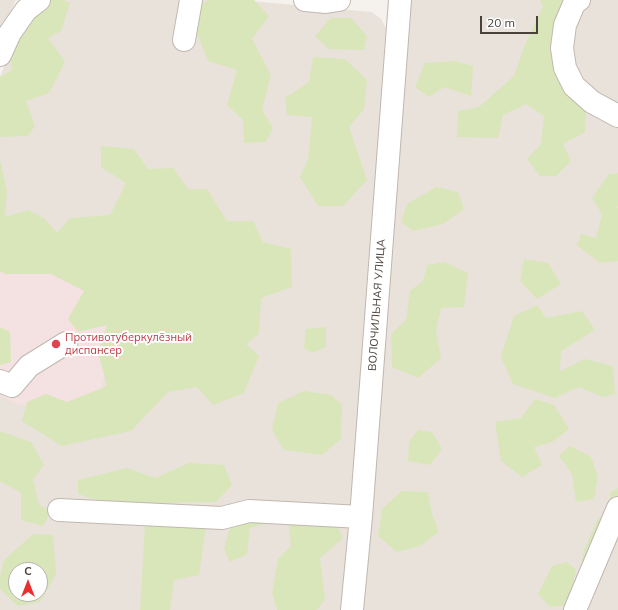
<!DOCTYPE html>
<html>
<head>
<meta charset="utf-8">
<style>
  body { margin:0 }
  #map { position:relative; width:618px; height:610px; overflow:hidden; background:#f5f1ed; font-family:Mulish,sans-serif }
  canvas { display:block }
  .north { position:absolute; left:8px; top:562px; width:40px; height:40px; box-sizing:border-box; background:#fff; border:1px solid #b7b3b0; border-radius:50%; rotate:0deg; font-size:11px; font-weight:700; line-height:16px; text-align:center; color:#4a413a }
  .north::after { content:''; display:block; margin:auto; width:14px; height:18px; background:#ec2d2f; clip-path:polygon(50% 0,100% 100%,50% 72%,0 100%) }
  .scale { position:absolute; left:480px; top:16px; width:58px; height:18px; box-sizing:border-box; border:2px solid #4a413a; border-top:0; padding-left:5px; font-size:12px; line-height:14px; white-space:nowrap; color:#4a413a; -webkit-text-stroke:3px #fff; paint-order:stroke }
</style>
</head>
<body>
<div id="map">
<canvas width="618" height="610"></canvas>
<div class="north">С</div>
<div class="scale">20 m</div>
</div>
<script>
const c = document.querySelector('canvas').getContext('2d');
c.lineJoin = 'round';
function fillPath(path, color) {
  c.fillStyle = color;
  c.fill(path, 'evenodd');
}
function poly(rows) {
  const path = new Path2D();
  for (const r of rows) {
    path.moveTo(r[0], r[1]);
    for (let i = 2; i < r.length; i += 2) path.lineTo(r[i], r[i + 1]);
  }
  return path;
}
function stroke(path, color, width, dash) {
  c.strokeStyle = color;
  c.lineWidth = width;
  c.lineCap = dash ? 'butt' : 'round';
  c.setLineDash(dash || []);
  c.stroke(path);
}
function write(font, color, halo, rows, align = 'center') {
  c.font = font + ' Mulish,sans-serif';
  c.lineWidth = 4;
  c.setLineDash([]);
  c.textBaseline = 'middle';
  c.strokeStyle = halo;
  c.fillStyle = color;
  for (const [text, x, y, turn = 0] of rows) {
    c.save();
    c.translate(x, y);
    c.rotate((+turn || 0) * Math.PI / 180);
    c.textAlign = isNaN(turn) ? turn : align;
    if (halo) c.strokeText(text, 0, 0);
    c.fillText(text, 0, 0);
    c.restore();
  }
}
const residential = poly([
  [0,0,16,0,0,34],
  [51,0,240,0,372,12,381,19,386,28,369,283,341,610,0,610,0,76,18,38],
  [16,570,40,570,40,594,16,594],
  [411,0,618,0,618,610,361,610,408,14]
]);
const medical = poly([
  [0,244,124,293,97,407,20,405,0,396]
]);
const green = poly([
  [27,0,63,0,70,3,61,31,48,38,65,62,49,93,26,101,35,126,28,136,0,137,0,77,12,70,6,37],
  [208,0,254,0,269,16,252,39,271,75,262,110,273,128,266,142,244,143,243,120,227,105,237,70,208,61,194,26,201,5],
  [540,0,567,0,556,49,586,110,585,132,563,144,571,161,556,176,540,176,527,159,541,144,544,116,526,104,503,115,498,138,457,137,458,111,479,107,514,76,524,47,543,6],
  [331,18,351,18,367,36,364,50,329,49,315,36],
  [313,57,345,59,367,80,364,109,349,127,367,180,343,206,318,206,300,177,308,159,312,117,287,115,285,98,309,82],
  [455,61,473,66,471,96,444,87,429,97,415,87,425,63],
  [101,146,134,149,148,169,173,168,188,189,207,189,227,221,253,221,263,242,291,249,292,287,261,298,259,334,246,344,259,356,244,393,213,405,197,387,168,392,131,431,62,446,22,421,27,402,46,394,67,402,107,386,98,353,107,325,78,332,68,319,84,291,51,274,5,274,0,271,0,160,7,191,5,217,28,210,44,218,57,233,70,218,110,215,126,183,101,167],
  [618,173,618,206,616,207,618,208,618,261,600,263,577,245,581,234,596,238,602,214,592,198,609,174],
  [436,187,458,192,464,209,443,224,413,231,401,222,407,204],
  [524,259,548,263,561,284,537,299,520,281],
  [444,262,468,273,464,307,441,308,436,331,441,358,418,378,392,367,391,334,406,320,410,291,423,281,427,265],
  [537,305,546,318,582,311,595,330,561,351,560,371,585,359,613,366,615,394,603,397,579,387,555,398,513,384,501,357,514,316],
  [0,327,10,332,11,362,0,365],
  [326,327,326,347,312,353,304,348,306,329],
  [304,391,331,395,342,405,341,439,322,455,284,450,272,430,278,403],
  [535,399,554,405,569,429,552,442,534,447,542,465,522,477,501,461,495,422,521,418],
  [418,430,432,432,442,449,430,465,408,461,409,442],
  [0,431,31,442,44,465,33,479,39,505,51,511,43,526,21,520,21,493,0,481],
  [570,446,591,457,598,477,594,499,576,502,572,474,559,456],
  [189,463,224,465,232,485,216,502,109,504,78,494,78,480,127,468,155,478],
  [618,488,618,539,601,576,580,571,584,550,598,519,611,511,610,492],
  [402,491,428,492,432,514,439,532,420,546,397,552,378,536,382,509],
  [261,507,267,523,250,528,247,554,230,562,224,549,232,519],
  [180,511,206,526,199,575,174,580,170,610,140,610,145,525],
  [330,511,343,538,320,558,325,599,317,610,277,610,272,593,278,559,291,546,288,518],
  [33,534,53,535,56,574,40,602,18,606,0,589,0,577,4,560],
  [16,570,40,570,40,594,16,594],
  [567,562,576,570,568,605,550,607,538,594,552,566]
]);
const minor = poly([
  [305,0,326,2,339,0],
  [579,0,574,4,565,25,562,48,565,68,574,86,592,102,618,116],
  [184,40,191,0],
  [0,55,10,33,26,10,39,0],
  [0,381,12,386,29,366,66,343],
  [59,510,222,518,249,511,361,517],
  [352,610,361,517,400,0],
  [575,610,618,508]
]);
const markers = [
  [56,344,5,"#e0444e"]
];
const streetNames = [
  ["ВОЛОЧИЛЬНАЯ УЛИЦА",377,305,-86]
];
const healthNames = [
  ["Противотуберкулёзный",65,338],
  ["диспансер",65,351]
];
fillPath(residential, '#e9e2db');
fillPath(medical, '#f4e1e2');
fillPath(green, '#d9e6b9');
stroke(minor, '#c0b7af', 24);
stroke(minor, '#fff', 22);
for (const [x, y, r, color] of markers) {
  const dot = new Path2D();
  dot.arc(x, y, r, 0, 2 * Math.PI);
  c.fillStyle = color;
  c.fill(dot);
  stroke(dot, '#fff', 1.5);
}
write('11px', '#4a413a', '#fff', streetNames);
write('11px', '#be3a42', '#fff', healthNames, 'left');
</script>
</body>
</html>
